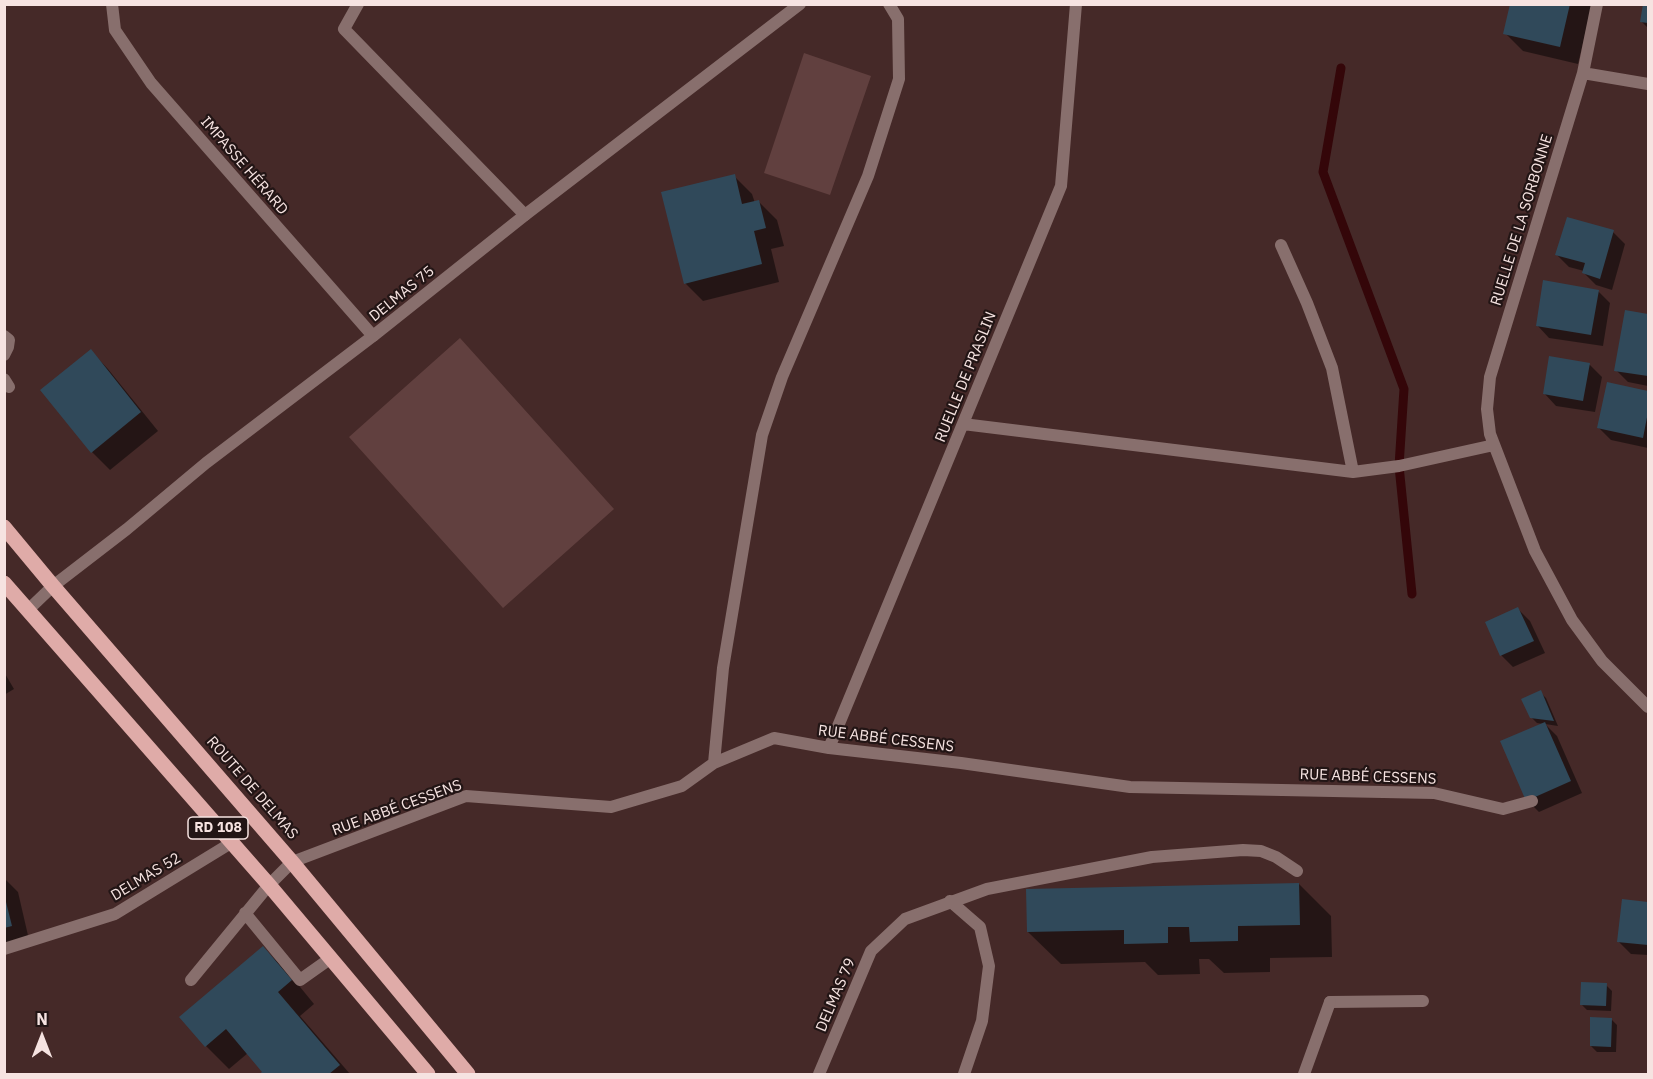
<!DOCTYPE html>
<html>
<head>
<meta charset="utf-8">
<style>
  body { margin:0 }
  #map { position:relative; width:1653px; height:1079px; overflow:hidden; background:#452928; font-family:"IBM Plex Sans",sans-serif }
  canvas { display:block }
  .frame { position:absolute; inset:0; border:6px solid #f6e3e1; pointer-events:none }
  .north { position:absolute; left:12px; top:1007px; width:60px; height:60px; -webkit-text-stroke:4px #221515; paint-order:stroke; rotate:0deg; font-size:16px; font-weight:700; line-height:24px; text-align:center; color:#f6e3e1 }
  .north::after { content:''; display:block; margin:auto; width:21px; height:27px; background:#f6e3e1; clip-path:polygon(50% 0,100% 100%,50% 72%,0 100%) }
</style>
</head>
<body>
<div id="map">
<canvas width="1653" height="1079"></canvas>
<div class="frame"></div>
<div class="north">N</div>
</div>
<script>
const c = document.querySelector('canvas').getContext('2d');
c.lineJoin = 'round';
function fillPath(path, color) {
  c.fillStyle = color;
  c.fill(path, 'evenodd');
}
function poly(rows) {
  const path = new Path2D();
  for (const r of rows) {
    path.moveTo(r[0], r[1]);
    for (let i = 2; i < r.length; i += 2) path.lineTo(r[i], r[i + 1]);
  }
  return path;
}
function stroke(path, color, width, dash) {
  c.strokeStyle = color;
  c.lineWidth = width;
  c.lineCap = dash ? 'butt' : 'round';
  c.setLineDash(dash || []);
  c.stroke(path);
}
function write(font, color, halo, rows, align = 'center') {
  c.font = font + ' "IBM Plex Sans",sans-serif';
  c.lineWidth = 4.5;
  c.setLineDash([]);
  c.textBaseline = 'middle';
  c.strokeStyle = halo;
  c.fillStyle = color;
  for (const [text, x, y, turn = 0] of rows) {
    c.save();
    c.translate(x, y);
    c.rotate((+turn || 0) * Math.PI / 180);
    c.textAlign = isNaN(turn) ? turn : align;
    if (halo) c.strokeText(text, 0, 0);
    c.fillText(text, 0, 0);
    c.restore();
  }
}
const green = poly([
  [804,53,871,76,830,195,764,173],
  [460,338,614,509,503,608,349,437]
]);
const shadow = poly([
  [1512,4,1592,4,1578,64,1523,51,1505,33],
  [1645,4,1648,4,1648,28,1641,21],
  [734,176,752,194,755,203,759,202,777,220,784,246,771,249,779,282,703,301,685,283],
  [1613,232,1625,244,1612,290,1596,285,1584,273,1584,271,1569,267,1557,255],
  [1598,291,1610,303,1603,346,1549,338,1537,325],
  [1626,311,1648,315,1648,386,1628,382,1616,370],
  [91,351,108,369,158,431,110,470,92,452],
  [1550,358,1590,365,1602,377,1595,412,1556,406,1544,393],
  [1608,383,1648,392,1648,448,1611,440,1599,428],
  [1518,609,1530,621,1545,653,1513,667,1501,655],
  [4,672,14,689,4,695],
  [1540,692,1546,698,1558,726,1545,724,1557,736,1582,793,1539,812,1527,800,1543,724,1537,723,1531,717],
  [4,878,18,892,30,944,4,949],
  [1299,884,1331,916,1332,957,1270,958,1270,972,1224,973,1209,959,1199,959,1200,974,1158,975,1145,962,1061,964,1028,932],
  [1624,901,1648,903,1648,955,1631,954,1619,942],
  [263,948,287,971,314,1004,300,1016,350,1074,261,1074,264,1072,248,1053,229,1069,206,1046],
  [1606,985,1612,991,1611,1011,1587,1010,1582,1005],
  [1612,1020,1617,1025,1616,1052,1597,1052,1591,1046]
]);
const stream = poly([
  [1341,68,1323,172,1404,389,1399,466,1412,594]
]);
const building = poly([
  [1510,4,1570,4,1560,47,1503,34],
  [1643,4,1648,4,1648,23,1640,22],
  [735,174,742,204,759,200,766,228,754,231,762,264,684,284,661,192],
  [1567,217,1614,230,1600,279,1582,273,1585,263,1555,255],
  [1543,280,1599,290,1591,335,1536,326],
  [1625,310,1648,314,1648,376,1614,371],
  [91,349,141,412,91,453,40,390],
  [1549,356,1590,363,1583,401,1543,394],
  [1607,382,1648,391,1648,412,1643,438,1597,428],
  [1518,607,1534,641,1500,656,1485,622],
  [1541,690,1554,721,1530,718,1521,699],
  [1545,722,1571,781,1526,801,1500,741],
  [1299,883,1300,925,1238,926,1238,941,1190,942,1189,927,1168,927,1168,943,1124,944,1124,930,1027,932,1026,889],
  [4,894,12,926,4,928],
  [1622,899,1648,902,1648,945,1617,942],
  [263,946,292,980,278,992,340,1065,329,1074,259,1074,262,1072,226,1029,205,1047,179,1017],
  [1581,982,1607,983,1606,1006,1580,1005],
  [1590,1017,1612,1018,1611,1047,1590,1046]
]);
const service = poly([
  [358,4,344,29,525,215],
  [4,336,9,340,8,347,4,355],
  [4,379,9,387],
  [245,913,300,980,331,958],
  [191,980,269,885],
  [1330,1002,1423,1001]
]);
const minor = poly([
  [112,4,115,30,151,83,373,336],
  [1597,4,1583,73,1490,377,1487,409,1490,434,1535,551,1572,620,1602,661,1648,707],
  [1583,73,1648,84],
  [1281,245,1307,303,1332,368,1353,472],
  [963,424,1353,472,1399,466,1494,445],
  [829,748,1061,186,1076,4],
  [714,763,723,668,762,435,782,377,868,176,899,79,898,19,889,4],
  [269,885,292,862,466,796,611,807,682,786,714,763,774,738,829,748,961,763,1130,787,1434,793,1503,809,1532,801],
  [950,901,980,927,989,966,982,1021,964,1074],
  [4,949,115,914,231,843],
  [819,1074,871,951,905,919,987,889,1152,857,1243,850,1261,851,1276,857,1297,871],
  [1304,1074,1330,1002]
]);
const tertiary = poly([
  [28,610,53,586,127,529,206,463,373,336,525,215,800,4]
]);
const primary = poly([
  [4,527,53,586,292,862,468,1074],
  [4,583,269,885,428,1074]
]);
const shields = [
  [218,828,60]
];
const shieldNames = [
  ["RD 108",218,828]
];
const streetNames = [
  ["IMPASSE HÉRARD",244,166,49],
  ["RUELLE DE LA SORBONNE",1522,220,-73],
  ["DELMAS 75",402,294,-39],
  ["RUELLE DE PRASLIN",966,377,-68],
  ["RUE ABBÉ CESSENS",886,739,7],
  ["RUE ABBÉ CESSENS",1368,777,2],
  ["ROUTE DE DELMAS",252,788,49],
  ["RUE ABBÉ CESSENS",397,808,-20],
  ["DELMAS 52",146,877,-31],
  ["DELMAS 79",836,995,-67]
];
fillPath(green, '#61403f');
fillPath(shadow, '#0007');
stroke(stream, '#340609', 9);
fillPath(building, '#30495a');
stroke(service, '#886f6d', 12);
stroke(minor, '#886f6d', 12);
stroke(tertiary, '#886f6d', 12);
stroke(primary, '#dfaba8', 15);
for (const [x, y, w] of shields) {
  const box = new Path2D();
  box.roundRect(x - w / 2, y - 11, w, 22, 4.5);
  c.fillStyle = '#221515';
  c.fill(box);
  stroke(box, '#f6e3e1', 1.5);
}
write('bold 14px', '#f6e3e1', null, shieldNames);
write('15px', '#f6e3e1', '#221515', streetNames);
</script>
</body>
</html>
